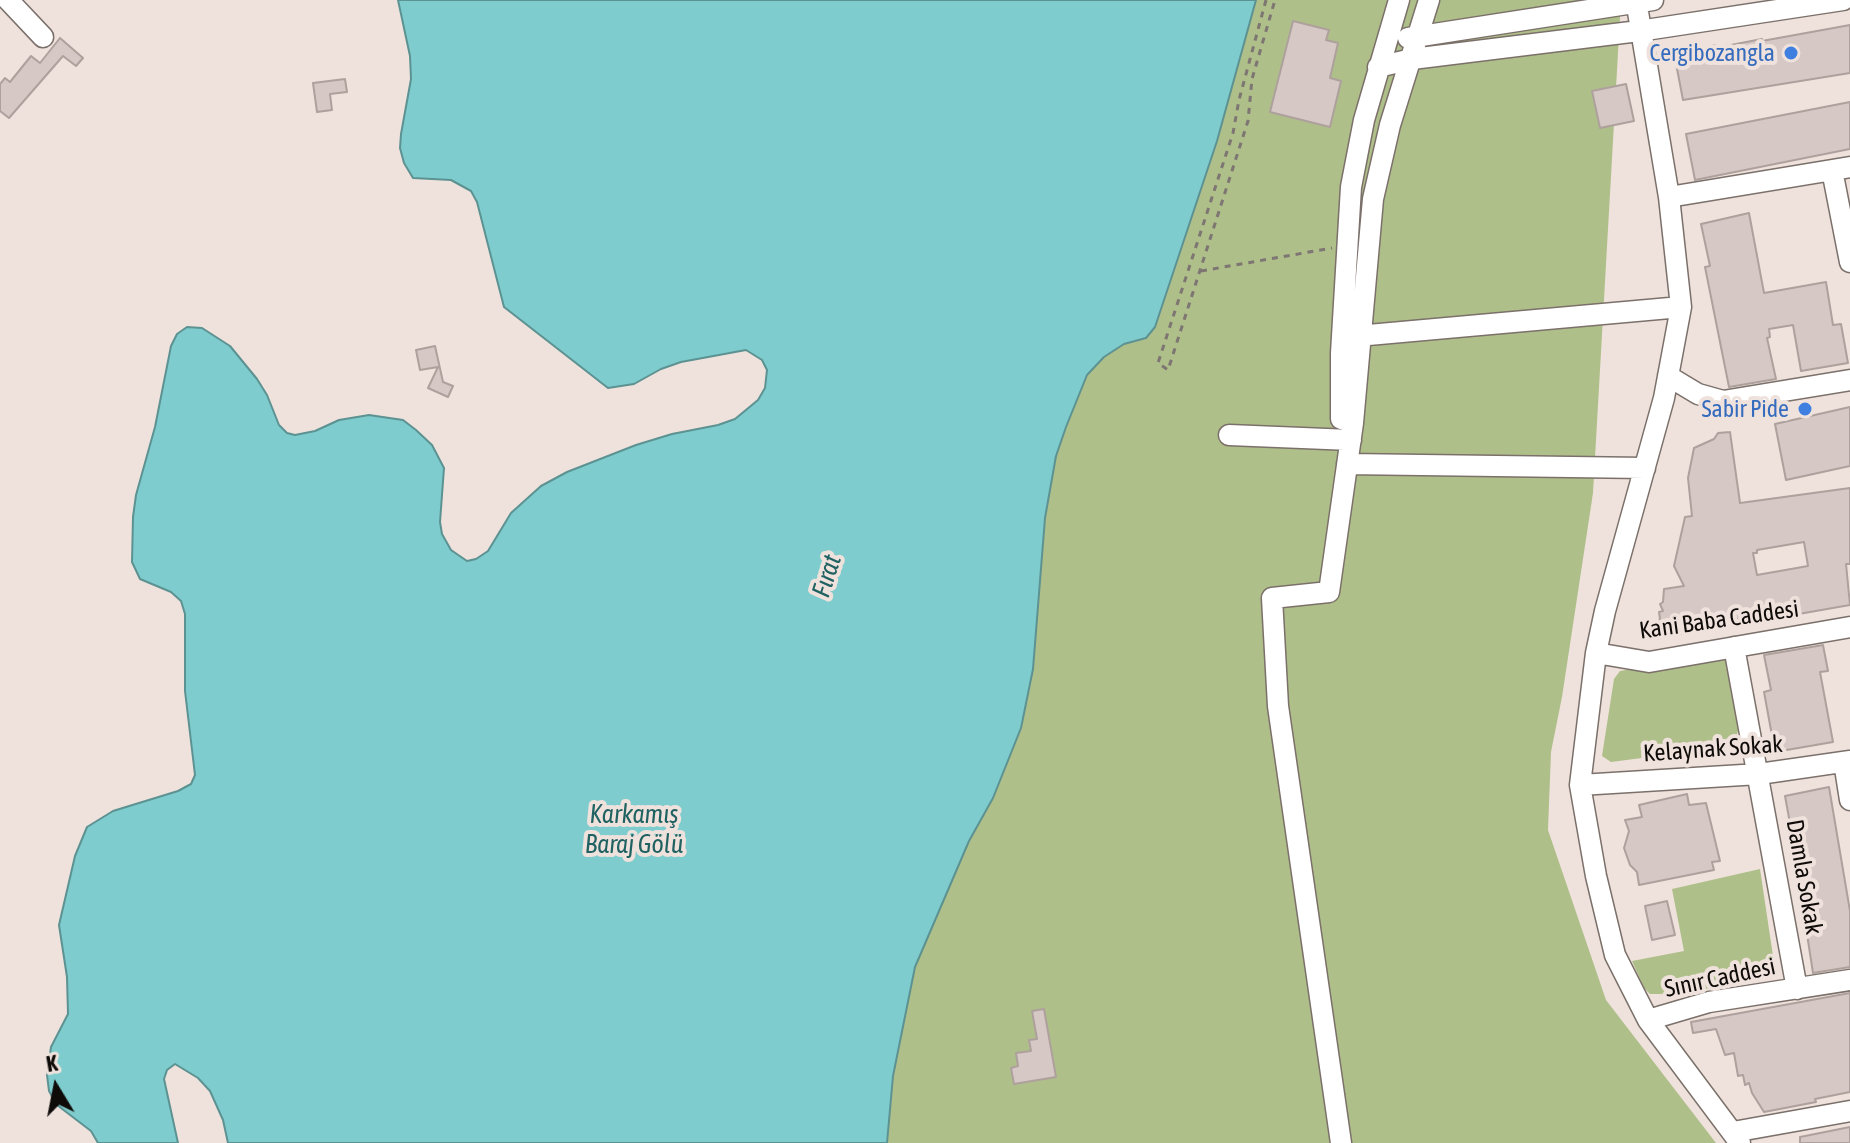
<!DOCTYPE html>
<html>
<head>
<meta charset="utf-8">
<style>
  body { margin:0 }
  #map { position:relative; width:1850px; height:1143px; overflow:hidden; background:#efe2dc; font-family:"Asap Condensed",sans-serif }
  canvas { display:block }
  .north { position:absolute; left:16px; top:1047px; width:80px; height:80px; -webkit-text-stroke:6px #efe2dc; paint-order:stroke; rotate:350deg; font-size:22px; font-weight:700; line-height:32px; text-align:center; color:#0f0b09 }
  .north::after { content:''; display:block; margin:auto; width:28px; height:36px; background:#0f0b09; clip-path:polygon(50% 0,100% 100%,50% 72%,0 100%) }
</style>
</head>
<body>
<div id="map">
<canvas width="1850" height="1143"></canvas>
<div class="north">K</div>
</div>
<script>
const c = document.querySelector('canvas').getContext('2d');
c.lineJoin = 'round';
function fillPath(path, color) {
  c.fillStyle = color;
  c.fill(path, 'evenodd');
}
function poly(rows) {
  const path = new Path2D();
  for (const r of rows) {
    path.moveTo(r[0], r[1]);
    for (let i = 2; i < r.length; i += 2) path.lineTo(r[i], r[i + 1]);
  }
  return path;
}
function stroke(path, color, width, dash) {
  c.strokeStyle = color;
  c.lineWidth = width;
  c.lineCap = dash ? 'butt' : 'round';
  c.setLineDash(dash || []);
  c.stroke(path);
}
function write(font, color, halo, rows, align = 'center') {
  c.font = font + ' "Asap Condensed",sans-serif';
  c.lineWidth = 8;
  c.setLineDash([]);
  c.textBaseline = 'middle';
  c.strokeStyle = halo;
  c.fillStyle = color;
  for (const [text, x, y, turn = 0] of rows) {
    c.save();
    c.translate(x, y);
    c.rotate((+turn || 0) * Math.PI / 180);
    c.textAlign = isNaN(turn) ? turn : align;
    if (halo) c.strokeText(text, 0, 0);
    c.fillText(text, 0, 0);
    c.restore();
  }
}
const green = poly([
  [1190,0,1621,0,1593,493,1562,697,1551,752,1548,830,1606,1000,1716,1143,844,1143],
  [1728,657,1741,719,1734,746,1611,762,1602,756,1614,679,1620,671,1680,661],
  [1760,869,1776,976,1678,994,1650,994,1644,988,1632,961,1684,951,1672,889]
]);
const water = poly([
  [398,0,1256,0,1217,141,1155,327,1146,338,1124,344,1104,357,1087,375,1066,427,1056,456,1045,518,1033,669,1021,728,993,798,969,841,915,967,893,1076,887,1143,228,1143,223,1120,210,1091,198,1078,175,1064,167,1070,164,1079,178,1143,98,1143,91,1131,57,1105,49,1091,47,1075,51,1047,68,1014,67,977,59,925,75,856,87,827,113,811,178,791,191,784,195,775,185,691,185,614,181,601,171,592,140,579,132,562,133,517,136,495,155,427,171,346,177,334,187,327,202,328,230,346,257,379,267,395,279,425,287,433,295,435,315,431,339,420,369,415,403,420,416,430,432,445,444,468,440,522,442,534,451,550,467,561,476,559,488,551,511,513,541,486,567,472,636,445,672,434,718,425,735,419,758,400,765,388,767,370,762,360,746,350,681,362,661,369,634,384,608,388,504,307,477,202,471,191,451,180,413,178,404,163,400,148,401,134,411,79,410,56,398,0]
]);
const building = poly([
  [1293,21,1329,30,1326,40,1338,43,1330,78,1341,81,1330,127,1270,112,1293,21],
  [1850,25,1850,73,1683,100,1674,53,1715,45,1715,48,1762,39,1762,41,1850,25],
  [60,38,83,58,76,66,63,56,9,118,0,111,0,84,5,78,10,82,31,56,40,63,60,38],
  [345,79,347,92,330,94,332,110,317,112,313,83,345,79],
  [1626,84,1634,121,1600,128,1592,91,1626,84],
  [1850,102,1850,149,1695,180,1686,134,1850,102],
  [1749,213,1764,293,1826,282,1833,325,1841,324,1848,363,1801,371,1793,325,1769,329,1770,337,1767,338,1776,379,1729,387,1705,267,1710,266,1701,224,1749,213],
  [435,346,443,382,453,386,448,397,428,388,438,367,420,370,416,350,435,346],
  [1850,407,1850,466,1786,480,1775,424,1850,407],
  [1730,432,1740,503,1850,488,1850,564,1846,564,1850,605,1776,618,1775,611,1734,620,1735,624,1656,639,1654,627,1660,619,1659,612,1663,611,1660,604,1663,602,1664,589,1684,586,1674,566,1685,517,1692,516,1688,478,1694,448,1714,439,1718,433,1730,432],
  [1804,542,1808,566,1757,575,1753,553,1757,553,1757,550,1804,542],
  [1823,645,1828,671,1820,672,1833,742,1775,752,1764,692,1771,690,1764,655,1823,645],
  [1829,787,1850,911,1850,967,1813,973,1800,889,1802,889,1785,796,1829,787],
  [1687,794,1689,805,1706,803,1720,861,1712,862,1714,870,1639,885,1637,872,1630,865,1624,848,1629,831,1625,820,1642,817,1639,805,1687,794],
  [1667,901,1675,935,1652,940,1645,906,1667,901],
  [1850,993,1850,1092,1815,1099,1816,1102,1764,1112,1752,1093,1749,1083,1745,1085,1743,1075,1738,1076,1734,1053,1725,1055,1716,1029,1693,1033,1691,1022,1850,993],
  [1044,1009,1056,1077,1014,1084,1011,1068,1018,1066,1016,1053,1031,1051,1029,1040,1037,1039,1032,1011,1044,1009],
  [1850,1127,1850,1143,1800,1143,1800,1137,1850,1127]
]);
const path = poly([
  [1266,0,1239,100,1233,133,1158,363,1168,370,1248,121,1252,79,1275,0],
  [1201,271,1332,248]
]);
const minor = poly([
  [8,0,43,37],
  [1636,0,1669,197,1681,307,1664,398,1605,611,1596,653,1580,785,1596,876,1615,955,1648,1020,1740,1143],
  [1408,38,1653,0],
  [1378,67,1412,59,1639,31,1843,0],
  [1832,170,1850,262],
  [1669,197,1850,167],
  [1346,337,1681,307],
  [1668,376,1698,394,1723,401,1850,380],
  [1346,420,1341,419,1341,353,1351,187,1364,120,1399,0],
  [1229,435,1351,440],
  [1347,464,1645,468],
  [1734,647,1797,989],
  [1596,653,1649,662,1850,627],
  [1844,762,1850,800],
  [1580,785,1759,774,1850,761],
  [1648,1020,1709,1002,1850,980],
  [1733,1132,1850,1111],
  [1341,1143,1278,706,1272,598,1329,592,1353,423,1373,199,1390,125,1429,0]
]);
const markers = [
  [1791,53,8,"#3f7fe0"],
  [1805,409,8,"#3f7fe0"]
];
const shopNames = [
  ["Cergibozangla",1775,53],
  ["Sabir Pide",1789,409]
];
const streetNames = [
  ["Kani Baba Caddesi",1719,620,-8],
  ["Kelaynak Sokak",1713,749,-4],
  ["Damla Sokak",1804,877,80],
  ["Sınır Caddesi",1720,978,-12]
];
const waterNames = [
  ["Fırat",827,576,-72],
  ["Karkamış",634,815],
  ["Baraj Gölü",634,845]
];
fillPath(green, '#afbf89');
fillPath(water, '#7ecccd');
stroke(water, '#5d9292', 2);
fillPath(building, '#d6c8c4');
stroke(building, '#aea19d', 2);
stroke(minor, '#7b706a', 23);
stroke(path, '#7e7672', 3, [6, 6]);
stroke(minor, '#fff', 20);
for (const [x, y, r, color] of markers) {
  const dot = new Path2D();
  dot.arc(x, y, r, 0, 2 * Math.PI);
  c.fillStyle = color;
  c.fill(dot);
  stroke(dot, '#efe2dc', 3);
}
write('24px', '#366cbe', '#efe2dc', shopNames, 'right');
write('24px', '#0f0b09', '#efe2dc', streetNames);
write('italic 26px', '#206162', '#efe2dc', waterNames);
</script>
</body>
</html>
